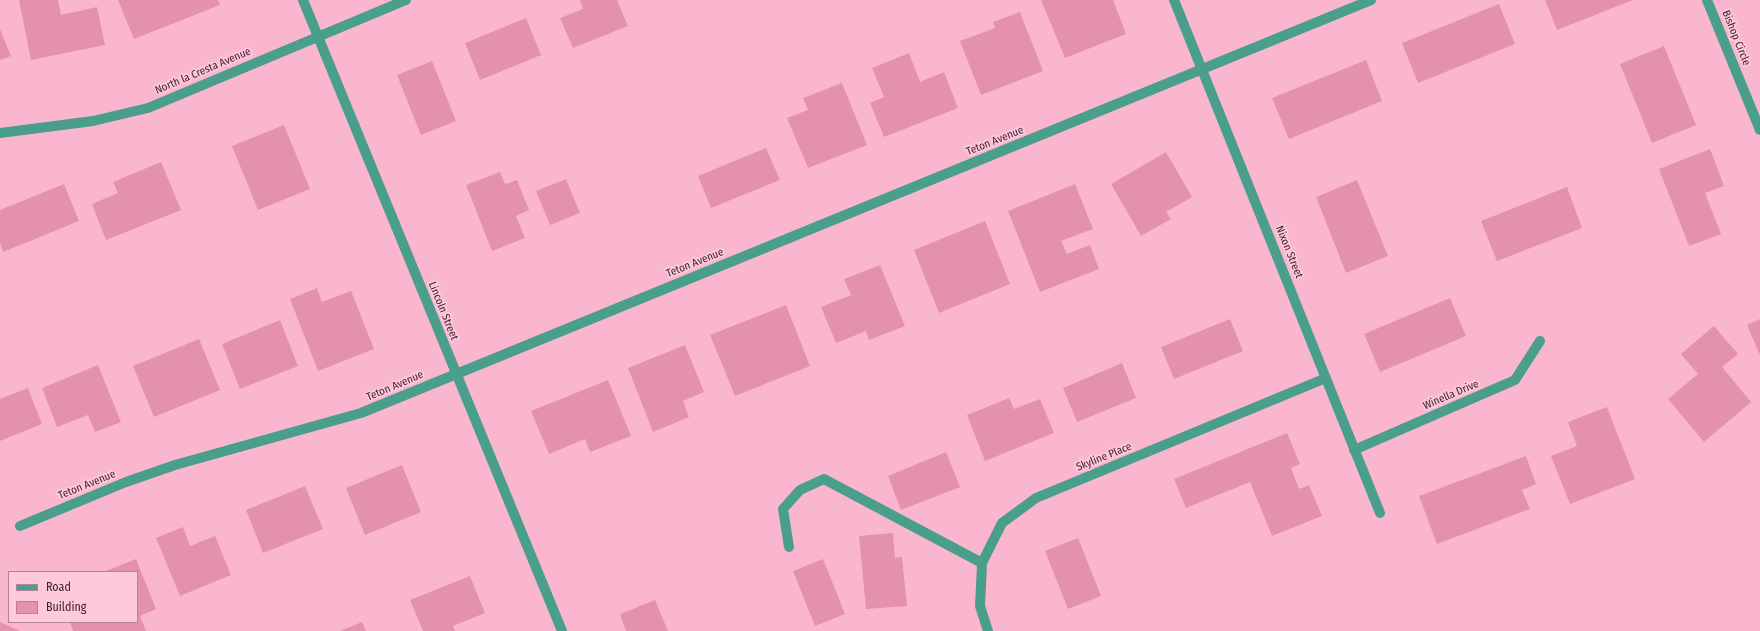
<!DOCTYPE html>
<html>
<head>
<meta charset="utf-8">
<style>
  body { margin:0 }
  #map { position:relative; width:1760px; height:631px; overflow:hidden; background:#fbb6cf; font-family:"Fira Sans Condensed",sans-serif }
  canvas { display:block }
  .legend { position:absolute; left:8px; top:571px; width:130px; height:52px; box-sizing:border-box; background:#fec9db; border:1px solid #b18595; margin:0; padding:5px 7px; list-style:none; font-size:12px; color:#3e1e2b }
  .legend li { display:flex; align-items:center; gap:8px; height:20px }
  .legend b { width:20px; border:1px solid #b18595 }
</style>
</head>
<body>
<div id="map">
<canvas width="1760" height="631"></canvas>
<ul class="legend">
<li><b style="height:5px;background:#499f8b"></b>Road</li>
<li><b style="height:11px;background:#e491b0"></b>Building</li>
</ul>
</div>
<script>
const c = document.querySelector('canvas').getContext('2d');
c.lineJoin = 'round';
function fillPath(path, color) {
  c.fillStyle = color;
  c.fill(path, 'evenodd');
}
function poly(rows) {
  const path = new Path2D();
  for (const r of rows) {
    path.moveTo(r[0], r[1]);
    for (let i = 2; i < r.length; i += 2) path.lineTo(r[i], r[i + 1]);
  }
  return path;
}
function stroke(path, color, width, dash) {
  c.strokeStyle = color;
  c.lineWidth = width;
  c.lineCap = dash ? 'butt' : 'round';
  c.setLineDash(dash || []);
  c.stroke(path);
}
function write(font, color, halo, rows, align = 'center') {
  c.font = font + ' "Fira Sans Condensed",sans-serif';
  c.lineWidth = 3.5;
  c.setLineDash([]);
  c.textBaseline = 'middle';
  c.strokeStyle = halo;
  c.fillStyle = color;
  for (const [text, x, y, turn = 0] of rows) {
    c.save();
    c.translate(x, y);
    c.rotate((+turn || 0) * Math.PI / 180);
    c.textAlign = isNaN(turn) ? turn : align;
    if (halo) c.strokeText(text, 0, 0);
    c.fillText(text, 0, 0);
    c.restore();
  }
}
const building = poly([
  [19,0,58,0,61,15,97,7,105,45,31,60],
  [118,0,218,0,220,5,134,39],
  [580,0,617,0,628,26,573,48,560,18,583,9],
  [1041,0,1113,0,1126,34,1065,58],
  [1545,0,1633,0,1557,30],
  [1499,4,1515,44,1418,83,1402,43],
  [1020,12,1043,71,981,95,960,41,995,28,993,22],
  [526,18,541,55,480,80,465,43],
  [0,29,11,56,0,60],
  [1664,46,1696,125,1652,143,1620,64],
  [909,53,920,82,944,72,958,108,884,137,870,103,884,97,872,68],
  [1366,60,1382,101,1289,139,1272,98],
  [432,61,456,121,421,135,397,75],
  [842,83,867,145,808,168,787,118,808,110,803,98],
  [284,125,310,189,258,210,232,146],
  [766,148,780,180,711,208,698,176],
  [1710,149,1724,186,1705,193,1721,234,1689,246,1659,169],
  [1166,152,1192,197,1166,212,1171,219,1141,236,1111,184],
  [161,162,181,210,106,240,92,204,118,193,113,182],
  [500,172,505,184,517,180,529,210,516,216,525,238,492,251,466,185],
  [566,179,580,213,550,225,536,191],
  [1357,180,1388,256,1346,273,1316,197],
  [64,184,79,221,3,252,0,243,0,210],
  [1075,184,1093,229,1061,241,1067,254,1090,245,1099,269,1040,292,1008,211],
  [1567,187,1582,228,1497,261,1481,221],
  [985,221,1010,284,939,313,914,250],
  [880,265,905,326,869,340,866,331,836,343,821,307,851,295,844,279],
  [317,288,322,302,351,291,374,349,318,371,290,299],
  [1450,298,1466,336,1380,372,1364,334],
  [786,305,810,366,735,396,710,335],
  [1230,319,1243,351,1174,379,1161,347],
  [1760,319,1760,355,1747,325],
  [280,320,298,366,240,389,222,344],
  [1714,326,1738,354,1722,367,1751,402,1704,442,1668,399,1698,374,1681,354],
  [199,339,220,390,154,417,133,366],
  [685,345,704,392,683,401,689,417,653,432,628,368],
  [1122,363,1136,398,1077,422,1063,388],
  [98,365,121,422,95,432,88,415,57,427,42,388],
  [608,380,631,436,590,452,585,439,549,454,531,411],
  [28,388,42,424,0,441,0,399],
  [1009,398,1014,409,1040,399,1054,433,985,461,967,415],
  [1607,407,1635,479,1570,504,1551,456,1577,446,1568,422],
  [1287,433,1300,464,1291,468,1299,489,1309,485,1322,516,1272,536,1250,482,1186,508,1174,479],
  [946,452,960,487,901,510,888,476],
  [1526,456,1536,484,1522,490,1530,509,1437,544,1419,496],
  [402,465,421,512,365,535,346,488],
  [305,486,323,529,263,553,246,510],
  [183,527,190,546,215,536,231,575,180,596,156,538],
  [893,533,895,558,902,557,907,606,866,609,859,536],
  [1078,538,1101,596,1068,609,1045,551],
  [136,559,156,609,140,616,146,631,73,631,70,622,137,622,137,572,103,572],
  [823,559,845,614,815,626,793,571],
  [470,576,485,613,453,626,455,631,423,631,410,600],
  [655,600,668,631,626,631,620,614],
  [0,622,20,631,0,631],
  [362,622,366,631,340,631]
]);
const minor = poly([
  [303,0,562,631],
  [1174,0,1380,513],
  [1707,0,1760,130],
  [0,133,93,121,148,108,406,0],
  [1354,450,1515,380,1540,341],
  [20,526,126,482,175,465,361,413,1371,0],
  [789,547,783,509,800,490,824,479,982,563],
  [988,631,980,606,982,563,1002,523,1036,498,1326,378]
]);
const streetNames = [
  ["Bishop Circle",1736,38,68],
  ["North la Cresta Avenue",203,71,-23],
  ["Teton Avenue",995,141,-22],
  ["Nixon Street",1289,252,68],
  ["Teton Avenue",695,263,-22],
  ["Lincoln Street",443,311,68],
  ["Teton Avenue",395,386,-23],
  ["Winella Drive",1451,395,-23],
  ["Skyline Place",1104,457,-22],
  ["Teton Avenue",87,485,-22]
];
fillPath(building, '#e491b0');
stroke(minor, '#499f8b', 10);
write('11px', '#3e1e2b', '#fec9db', streetNames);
</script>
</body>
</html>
